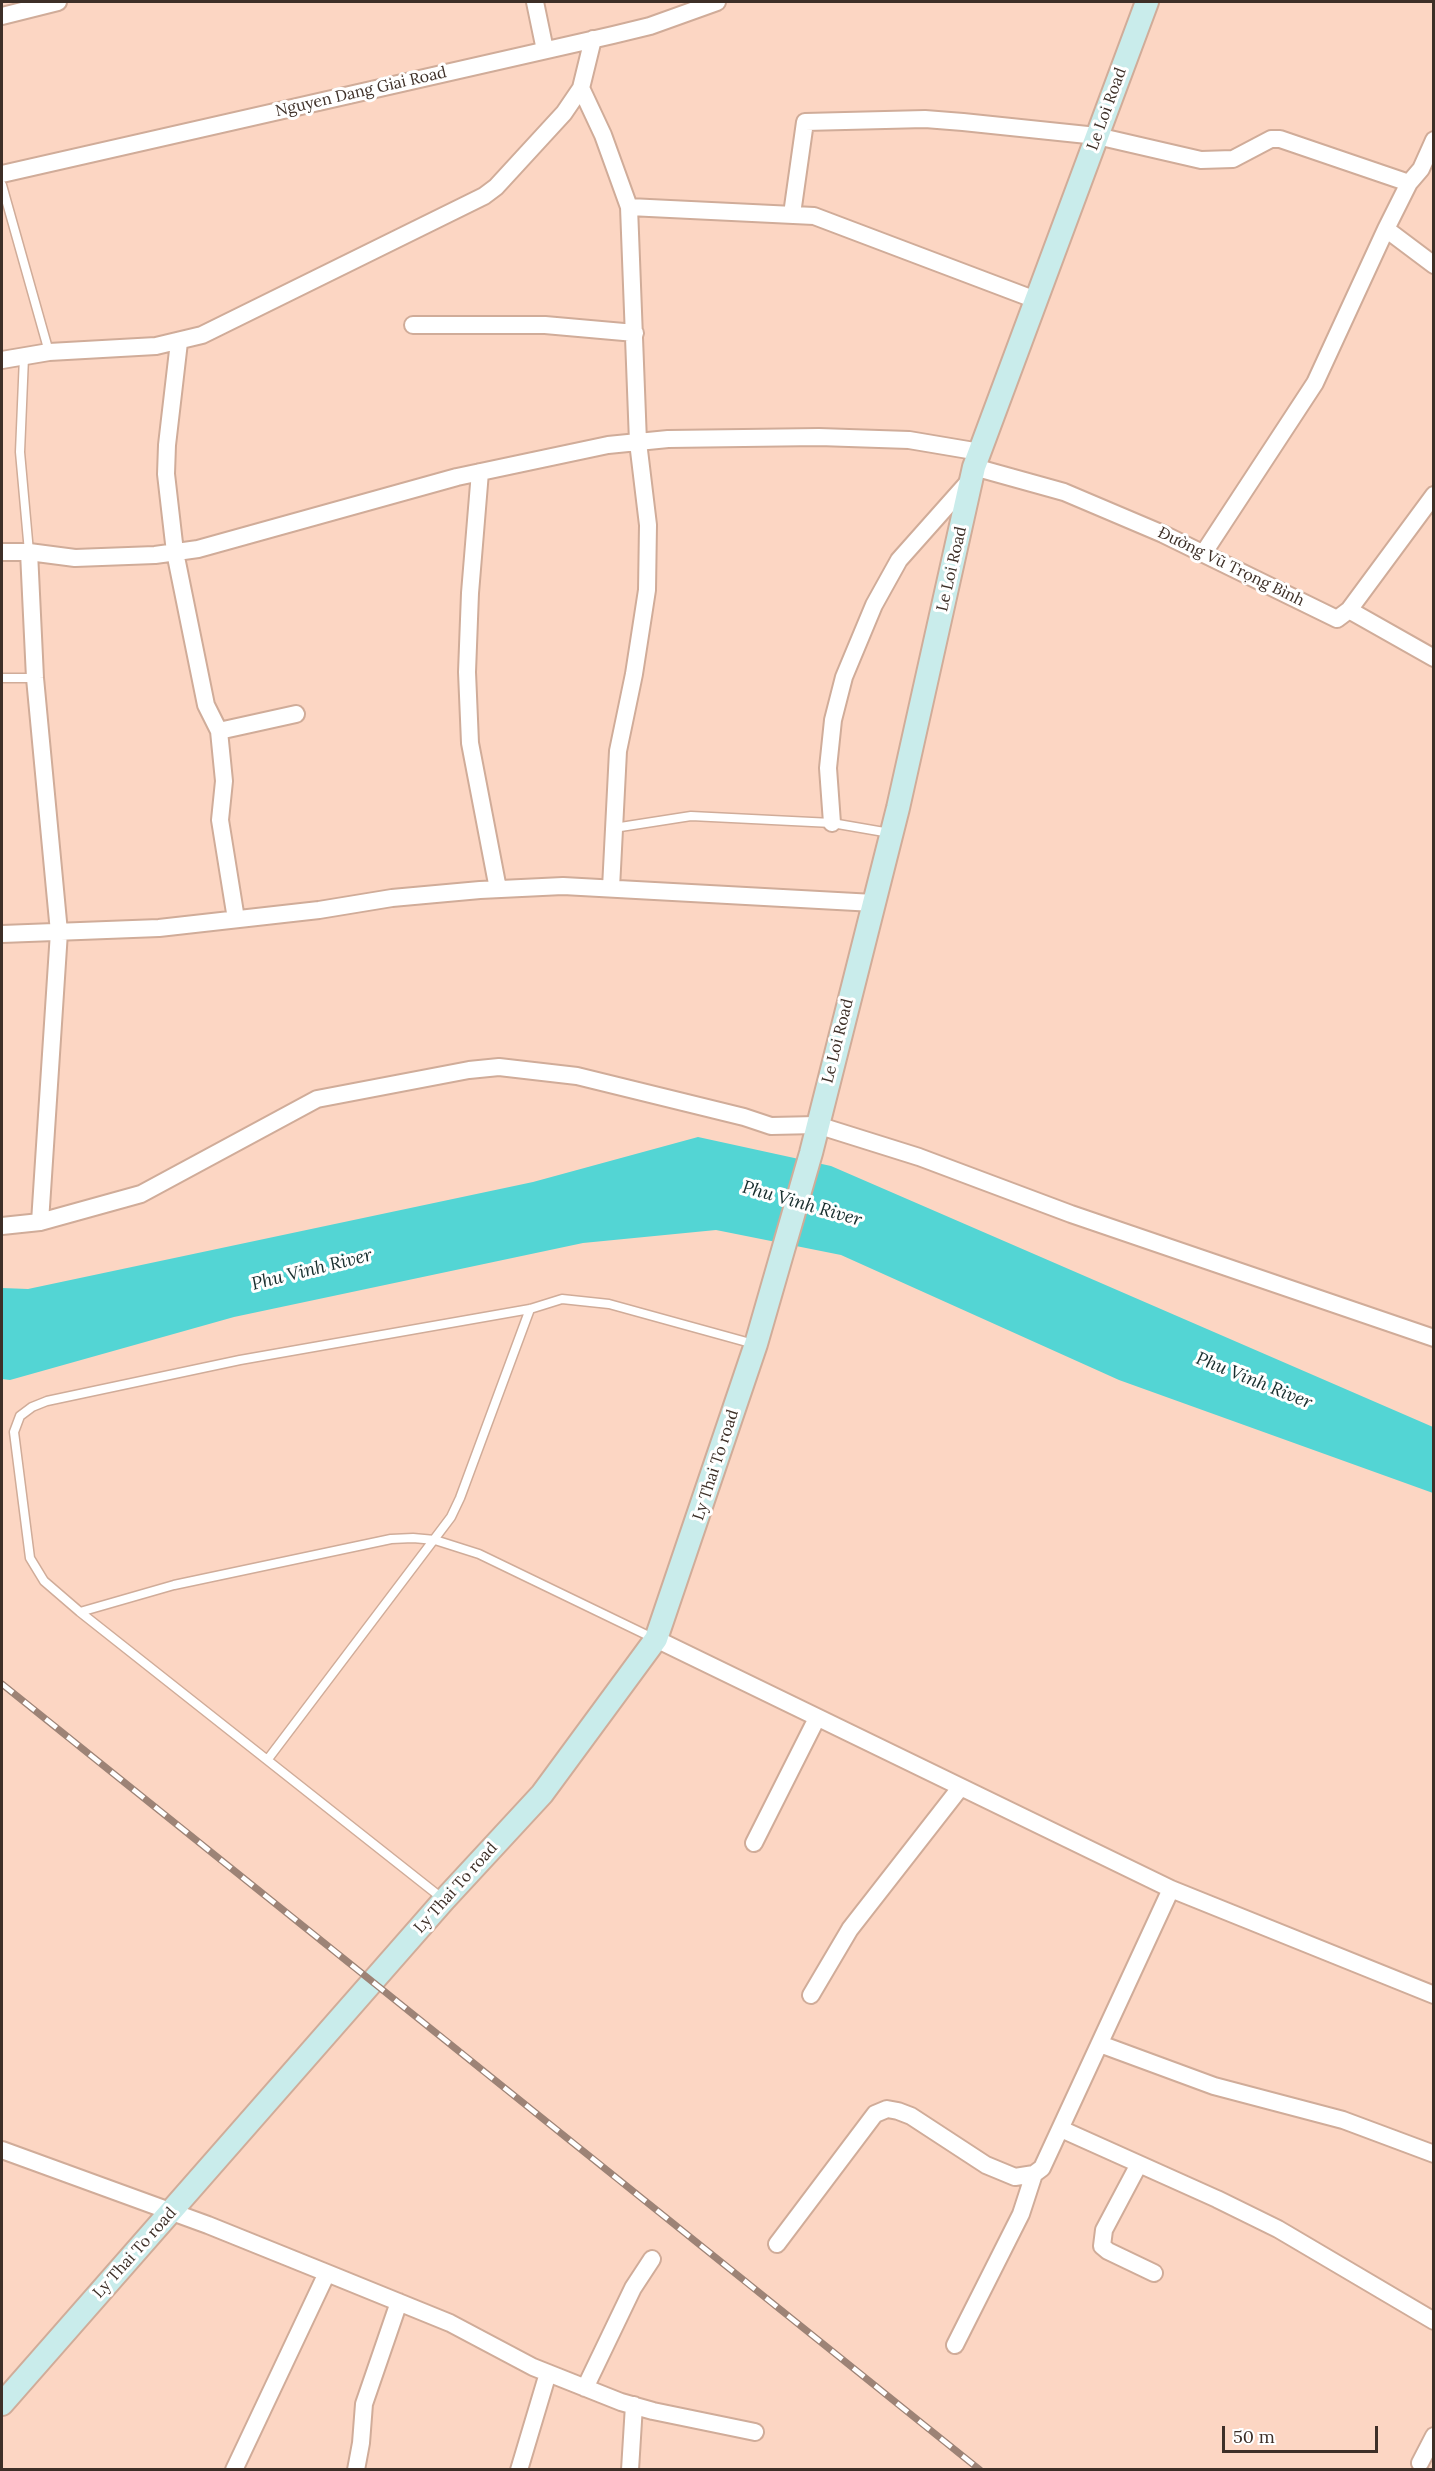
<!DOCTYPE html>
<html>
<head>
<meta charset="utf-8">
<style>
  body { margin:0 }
  #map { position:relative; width:1435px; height:2471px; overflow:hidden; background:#fcd6c3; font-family:Lora,serif }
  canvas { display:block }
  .frame { position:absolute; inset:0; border:3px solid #3d2f27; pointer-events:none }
  .scale { position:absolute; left:1222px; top:2426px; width:156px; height:27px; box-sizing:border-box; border:3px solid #3d2f27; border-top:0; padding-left:8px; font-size:18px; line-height:21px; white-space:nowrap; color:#3d2f27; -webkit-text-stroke:4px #fff; paint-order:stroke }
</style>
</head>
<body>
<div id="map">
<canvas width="1435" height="2471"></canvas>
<div class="frame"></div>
<div class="scale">50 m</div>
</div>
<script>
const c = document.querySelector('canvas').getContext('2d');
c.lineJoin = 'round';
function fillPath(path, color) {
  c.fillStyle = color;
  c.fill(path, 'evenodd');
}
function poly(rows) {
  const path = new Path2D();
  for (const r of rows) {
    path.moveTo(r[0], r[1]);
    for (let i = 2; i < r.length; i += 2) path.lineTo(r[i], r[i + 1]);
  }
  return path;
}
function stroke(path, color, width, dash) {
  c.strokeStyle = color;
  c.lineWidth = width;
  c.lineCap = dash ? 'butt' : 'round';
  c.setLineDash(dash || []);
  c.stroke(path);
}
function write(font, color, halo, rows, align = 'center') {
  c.font = font + ' Lora,serif';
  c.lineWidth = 6;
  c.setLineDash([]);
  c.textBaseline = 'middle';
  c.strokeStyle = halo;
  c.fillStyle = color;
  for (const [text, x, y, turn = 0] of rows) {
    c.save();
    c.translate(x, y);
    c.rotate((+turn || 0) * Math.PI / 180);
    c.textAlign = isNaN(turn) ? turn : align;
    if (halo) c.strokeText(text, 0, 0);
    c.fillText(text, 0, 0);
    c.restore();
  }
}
const water = poly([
  [698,1137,831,1166,1433,1427,1433,1493,1119,1380,841,1255,716,1230,583,1243,234,1317,10,1380,2,1379,2,1288,28,1289,533,1182]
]);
const lane = poly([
  [2,185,49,352],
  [24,357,20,452,29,552],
  [2,678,35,678],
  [614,828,691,816,832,823,890,833],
  [80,1612,174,1585,391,1539,413,1538,435,1540,479,1554,655,1639],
  [268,1759,451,1517,460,1498,530,1309],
  [443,1899,80,1612,44,1581,30,1558,14,1432,20,1416,32,1407,47,1401,240,1360,530,1309,562,1299,609,1304,754,1344]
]);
const street = poly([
  [535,2,545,50],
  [2,16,58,2],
  [581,88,603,135,629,207,638,442,648,525,647,590,634,674,618,751,611,888],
  [2,174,613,35,650,26,717,2],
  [629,207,814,216,1036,300],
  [792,214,805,122,925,119,963,122,1097,136,1201,160,1233,159,1271,139,1280,139,1409,183],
  [1386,229,1434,265],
  [413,325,545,325,635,333],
  [179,342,167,445,166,474,175,552,206,705,219,731,224,781,220,820,236,919],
  [2,360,49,352,156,346,202,335,484,196,496,187,564,113,581,88,593,39],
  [974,467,1064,492,1163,534,1337,619,1349,610,1434,495],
  [480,472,470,593,467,672,470,743,498,889],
  [2,552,29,552,75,558,155,555,198,549,457,477,608,445,668,439,819,437,909,440,980,452],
  [29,552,35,678,59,932,40,1222],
  [1203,554,1315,383,1386,229,1409,183,1421,169,1434,140],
  [1349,610,1434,658],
  [219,731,296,714],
  [832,823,828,768,833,720,844,677,874,605,899,560,971,479],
  [2,934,159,928,319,910,392,898,480,890,563,886,874,903],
  [2,1226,40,1222,141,1194,317,1099,469,1070,499,1067,577,1076,744,1117,771,1126,817,1125,919,1157,1071,1214,1434,1338],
  [656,1639,1171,1889,1434,1995],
  [754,1843,817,1718],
  [811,1995,850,1929,960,1788],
  [1100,2044,1214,2086,1343,2120,1434,2154],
  [1061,2129,1217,2199,1278,2229,1434,2321],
  [2,2150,208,2225,327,2273,450,2323,533,2367,621,2402,653,2411,755,2432],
  [1139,2164,1104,2230,1102,2246,1108,2251,1154,2273],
  [777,2244,875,2114,887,2109,898,2111,911,2116,986,2165,1015,2177,1034,2174,1042,2168,1171,1889],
  [955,2345,1021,2214,1034,2174],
  [585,2388,633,2288,652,2259],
  [1420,2463,1434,2436],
  [234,2470,327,2273],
  [356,2470,361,2443,364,2404,399,2302],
  [519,2470,548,2373],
  [630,2470,634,2405]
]);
const secondary = poly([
  [2,2404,444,1900,542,1794,656,1639,756,1344,811,1153,898,808,974,467,1147,2]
]);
const rail = poly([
  [2,1684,980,2470]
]);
const streetNames = [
  ["Nguyen Dang Giai Road",361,92,-13],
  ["Le Loi Road",1107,109,-70],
  ["Đường Vũ Trọng Bình",1231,567,26],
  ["Le Loi Road",952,569,-77],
  ["Le Loi Road",838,1041,-76],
  ["Ly Thai To road",716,1465,-72],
  ["Ly Thai To road",456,1888,-48],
  ["Ly Thai To road",135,2253,-48]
];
const waterNames = [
  ["Phu Vinh River",802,1204,16],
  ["Phu Vinh River",312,1270,-14],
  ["Phu Vinh River",1254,1381,22]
];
fillPath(water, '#53d5d4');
stroke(lane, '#d0ac99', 11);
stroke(street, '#d0ac99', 20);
stroke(secondary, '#d0ac99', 26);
stroke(lane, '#fff', 8);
stroke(street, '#fff', 16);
stroke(secondary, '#c9eceb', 22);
stroke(rail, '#9d8376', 7);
stroke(rail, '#fff', 4.5, [14]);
write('16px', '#3d2f27', '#fff', streetNames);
write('italic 18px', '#182e2e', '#fff', waterNames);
</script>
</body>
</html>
